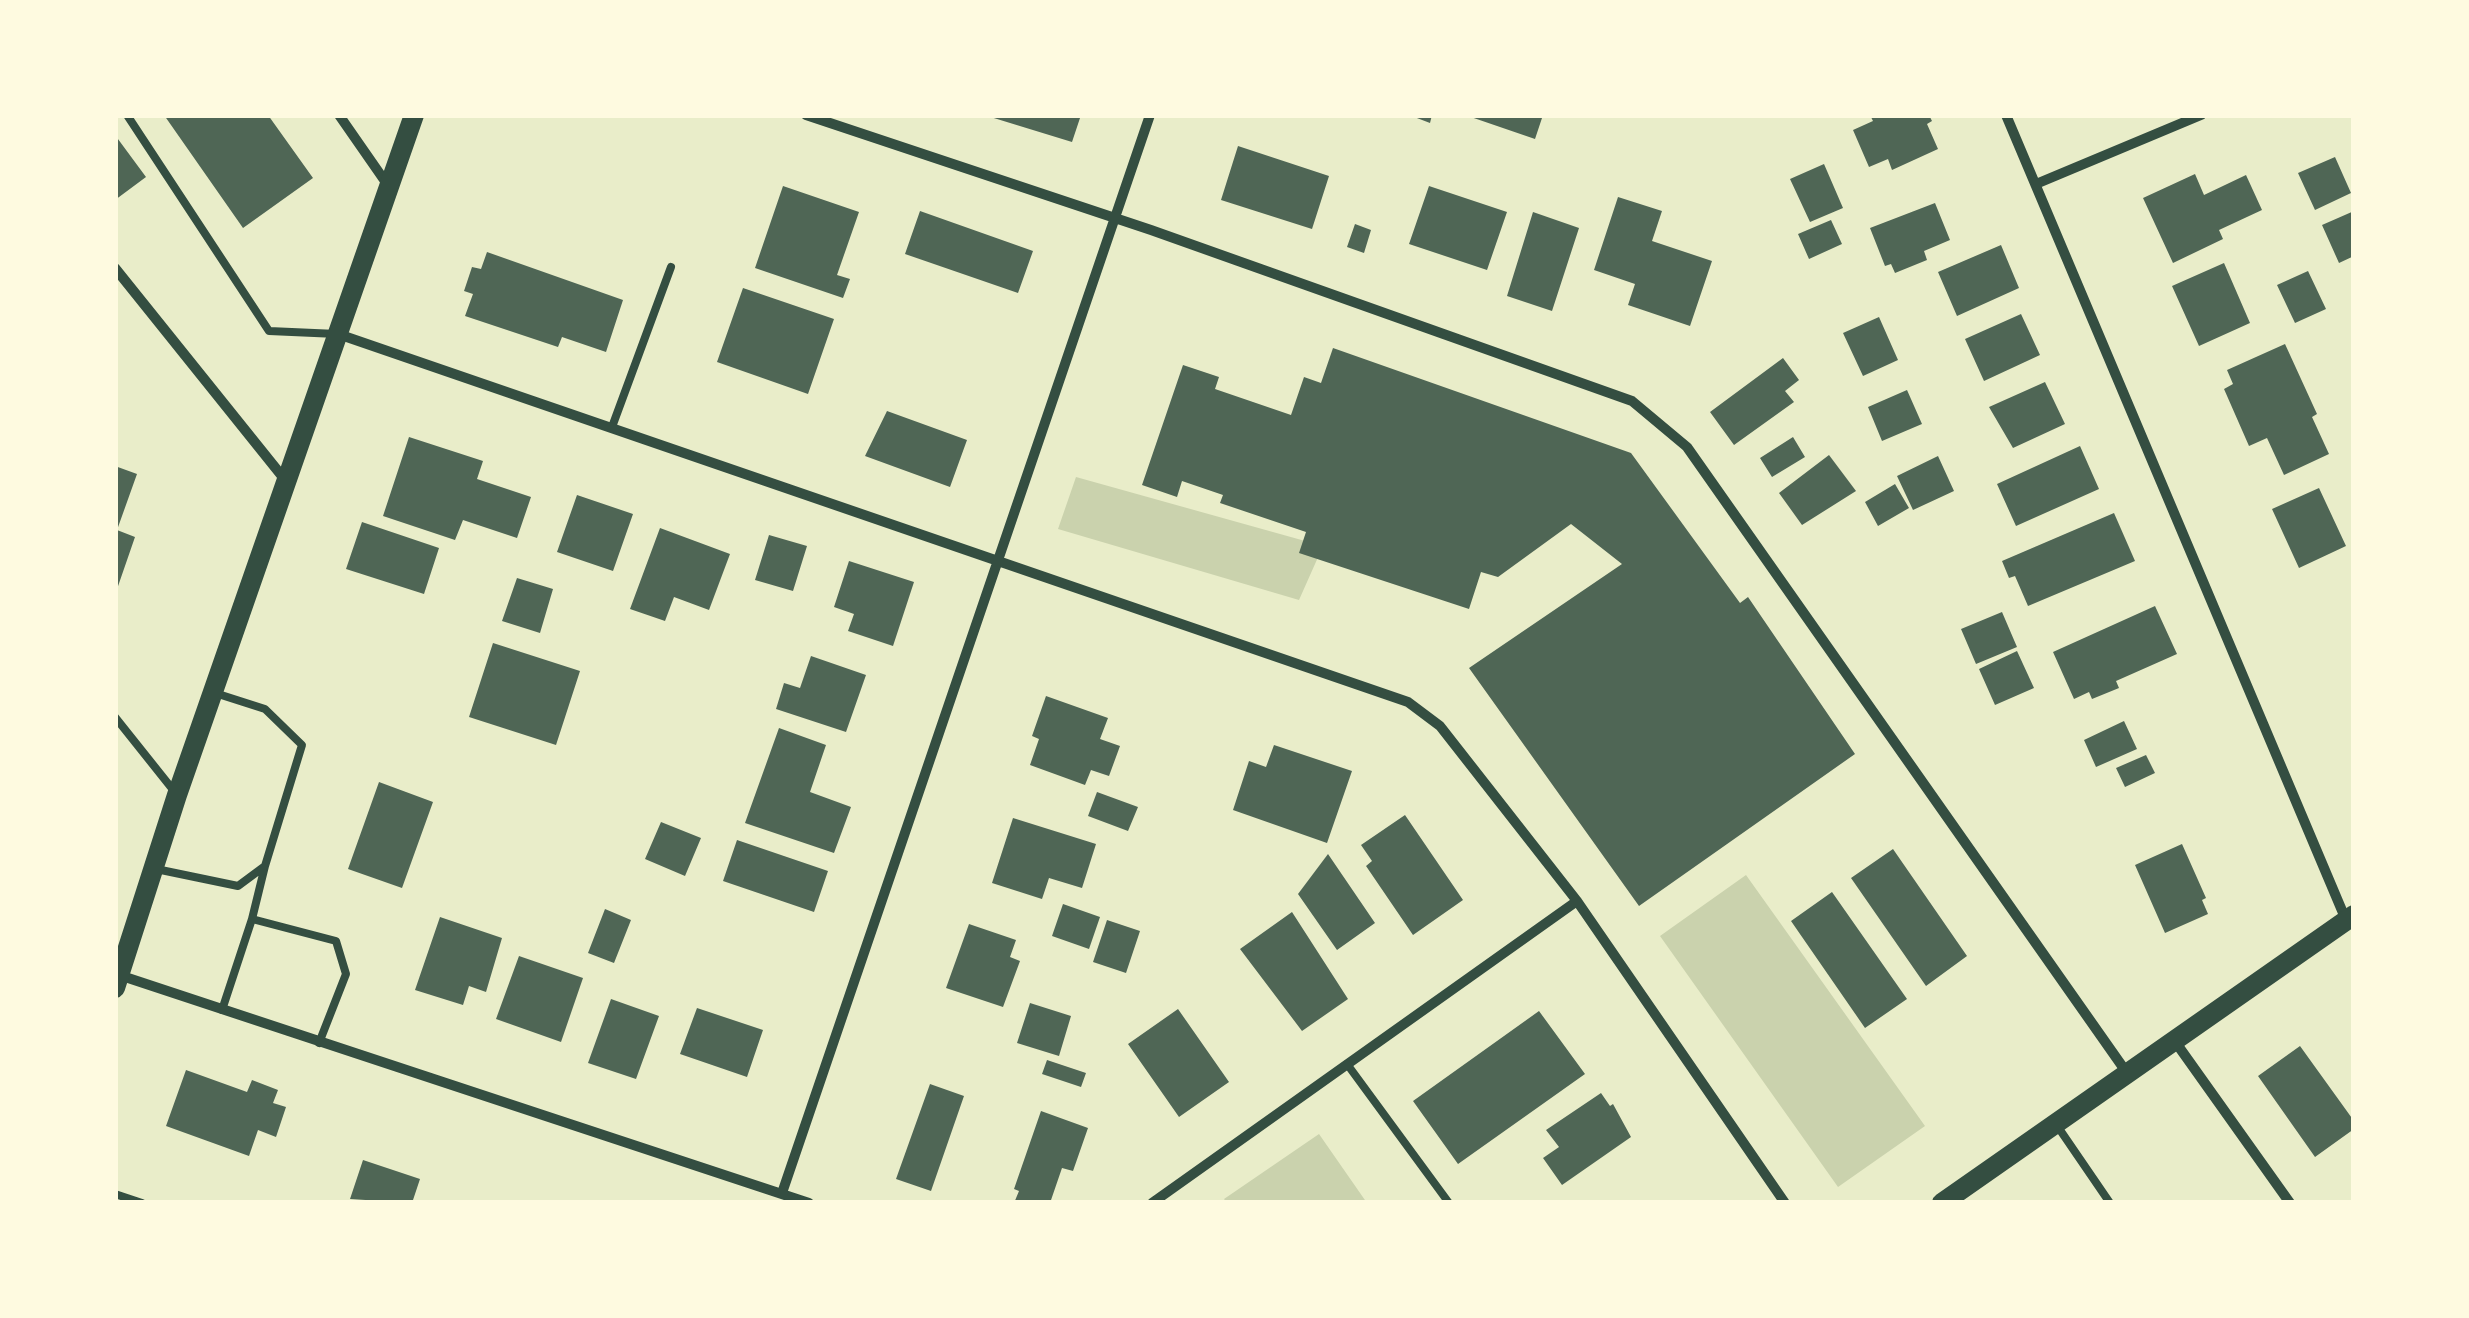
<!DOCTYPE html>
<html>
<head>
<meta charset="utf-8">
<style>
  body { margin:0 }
  #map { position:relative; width:2469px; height:1318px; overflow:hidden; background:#e9edc9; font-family:"Alegreya Sans",sans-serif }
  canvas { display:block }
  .frame { position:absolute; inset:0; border:118px solid #fefae0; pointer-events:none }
</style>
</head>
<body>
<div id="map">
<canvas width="2469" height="1318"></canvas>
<div class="frame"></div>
</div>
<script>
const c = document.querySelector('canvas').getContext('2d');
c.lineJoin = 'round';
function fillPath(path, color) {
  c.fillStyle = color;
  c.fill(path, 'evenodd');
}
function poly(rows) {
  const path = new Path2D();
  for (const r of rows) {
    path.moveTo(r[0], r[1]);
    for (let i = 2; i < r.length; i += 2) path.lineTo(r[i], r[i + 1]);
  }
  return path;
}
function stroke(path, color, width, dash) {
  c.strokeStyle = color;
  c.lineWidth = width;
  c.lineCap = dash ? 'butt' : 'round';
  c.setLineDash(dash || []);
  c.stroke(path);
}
const green = poly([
  [1076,477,1323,546,1299,600,1058,529],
  [1746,875,1925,1126,1838,1187,1660,936],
  [1319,1134,1367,1203,1227,1203,1224,1199]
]);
const building = poly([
  [164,115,268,115,313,178,243,228],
  [984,115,1081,115,1072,142],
  [1409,115,1432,115,1430,123],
  [1465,115,1543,115,1535,139],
  [1870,115,1929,115,1932,121,1927,124,1938,149,1892,170,1888,159,1869,167,1853,130,1873,121],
  [115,135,146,177,115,200],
  [1238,146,1329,176,1312,229,1221,200],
  [2335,157,2351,193,2315,210,2298,173],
  [1824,164,1843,208,1810,222,1790,179],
  [2195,174,2204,195,2246,175,2262,210,2219,230,2223,239,2173,263,2143,198],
  [783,186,859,212,837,275,850,279,843,298,755,268],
  [1429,186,1507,212,1487,270,1409,244],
  [1618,197,1662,211,1652,241,1712,261,1690,326,1628,305,1635,284,1594,270],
  [1935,203,1950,240,1924,251,1927,260,1895,273,1891,264,1885,266,1870,228],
  [920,211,1033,251,1018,293,905,254],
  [2354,211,2354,256,2339,263,2322,225],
  [1533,212,1579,228,1552,311,1507,296],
  [1831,220,1842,244,1809,259,1798,234],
  [1355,224,1371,230,1364,253,1347,247],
  [2001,245,2019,288,1957,316,1938,272],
  [487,252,623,300,606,352,562,337,558,347,465,316,473,294,464,291,472,267,481,269],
  [2224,263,2250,323,2199,346,2172,286],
  [2308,271,2326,309,2295,323,2277,285],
  [743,288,834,319,808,394,717,362],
  [2021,314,2040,355,1984,381,1965,339],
  [1879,317,1898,360,1863,376,1843,333],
  [2285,344,2317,414,2312,417,2329,454,2284,475,2267,438,2249,446,2224,389,2233,384,2227,370],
  [1333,348,1631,453,1740,603,1748,597,1855,754,1639,906,1469,668,1622,564,1571,524,1498,577,1481,572,1469,609,1299,553,1306,532,1220,503,1223,495,1182,481,1177,497,1142,485,1183,365,1219,377,1215,389,1291,415,1304,377,1321,383],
  [1783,358,1799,380,1785,391,1794,402,1734,445,1710,412],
  [2045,382,2065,424,2013,448,1989,407],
  [1907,390,1922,424,1882,441,1868,407],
  [887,411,967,440,950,487,865,456],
  [409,437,483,461,477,479,531,497,517,538,463,520,455,540,383,516],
  [1793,437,1805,457,1772,477,1760,458],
  [2080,446,2099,489,2016,526,1997,484],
  [1829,455,1856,491,1802,525,1779,493],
  [1938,456,1954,491,1913,510,1897,476],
  [115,466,137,474,117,530,135,537,116,592],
  [1895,484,1909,508,1878,526,1865,502],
  [2319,488,2346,546,2299,568,2272,509],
  [577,495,633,514,613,571,557,552],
  [2114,513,2135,561,2028,606,2015,576,2009,578,2002,561],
  [362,522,439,548,424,594,346,569],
  [660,528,730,554,709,610,674,597,665,621,630,609],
  [769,535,807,546,793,591,755,580],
  [849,561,914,582,893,646,848,631,854,614,834,607],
  [517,578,553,589,540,633,502,621],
  [2155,606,2177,654,2116,681,2119,688,2092,699,2089,692,2074,699,2053,652],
  [2002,612,2017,647,1976,664,1961,629],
  [493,643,580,671,556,745,469,717],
  [2017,651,2034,688,1995,705,1979,669],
  [811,656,866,675,846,732,776,709,784,683,800,688],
  [1046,696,1108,718,1100,739,1120,746,1109,776,1091,770,1085,785,1030,765,1039,739,1032,736],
  [2124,721,2137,749,2096,767,2084,740],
  [779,728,826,745,810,792,851,807,834,853,745,823],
  [1274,745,1352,771,1327,843,1233,810,1249,761,1266,767],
  [2146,755,2155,773,2125,787,2116,768],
  [379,782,433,802,402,888,348,869],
  [1097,792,1138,807,1128,831,1088,816],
  [1405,815,1463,900,1413,935,1366,866,1372,861,1361,845],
  [1013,818,1096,844,1082,888,1049,878,1042,899,992,883],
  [661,822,701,838,685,876,645,859],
  [737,840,828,871,814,912,723,881],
  [2182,844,2206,898,2202,900,2208,914,2165,933,2135,865],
  [1893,849,1967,956,1926,986,1851,878],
  [1328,854,1375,923,1337,950,1298,894],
  [1832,892,1907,999,1865,1028,1791,921],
  [1063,904,1100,917,1089,949,1052,936],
  [605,909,631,920,614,963,588,953],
  [1292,912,1348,999,1302,1031,1240,949],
  [440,917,502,938,486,992,469,986,463,1005,415,990],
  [1107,920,1140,931,1126,973,1093,962],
  [969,924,1016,940,1010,957,1020,961,1003,1007,946,988],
  [519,956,583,978,561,1042,496,1019],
  [611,999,659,1016,636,1079,588,1063],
  [1030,1003,1071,1016,1059,1056,1017,1043],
  [697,1008,763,1030,747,1077,680,1054],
  [1178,1009,1229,1082,1179,1117,1128,1044],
  [1539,1011,1585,1074,1458,1164,1413,1101],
  [2300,1046,2354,1121,2354,1129,2315,1157,2258,1076],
  [1047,1060,1086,1073,1081,1087,1042,1074],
  [186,1070,247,1092,252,1080,278,1090,273,1103,286,1107,276,1137,258,1130,249,1156,166,1126],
  [930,1084,964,1096,931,1191,896,1179],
  [1601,1093,1610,1106,1613,1104,1631,1137,1562,1185,1543,1158,1559,1147,1546,1130],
  [1041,1111,1088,1128,1073,1171,1062,1168,1050,1203,1014,1203,1019,1191,1014,1189],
  [363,1160,420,1179,412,1203,350,1199]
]);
const service = poly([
  [127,115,269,331,337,334],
  [612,427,671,267],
  [115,717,174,791],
  [156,869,238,886,265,866,302,745,265,709,215,693],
  [252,919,265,866],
  [222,1010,252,919,336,941,346,974,319,1043],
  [1347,1064,1449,1203],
  [2058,1127,2110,1203],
  [115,1194,142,1203]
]);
const minor = poly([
  [339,115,387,184],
  [806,115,1151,230,1632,401,1687,447,2127,1073],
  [2006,115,2346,920],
  [2036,184,2201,115],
  [115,268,286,481],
  [338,334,1408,702,1440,726,1577,901,1785,1203],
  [116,974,809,1203],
  [2174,1040,2290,1203],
  [782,1193,1150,115],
  [1152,1203,1577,901]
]);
const secondary = poly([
  [115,988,177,795,414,115],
  [1942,1203,2354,915]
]);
fillPath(green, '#cad2ad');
fillPath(building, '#4f6655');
stroke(service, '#344e41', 8);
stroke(minor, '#344e41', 10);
stroke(secondary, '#344e41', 20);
</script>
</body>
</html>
